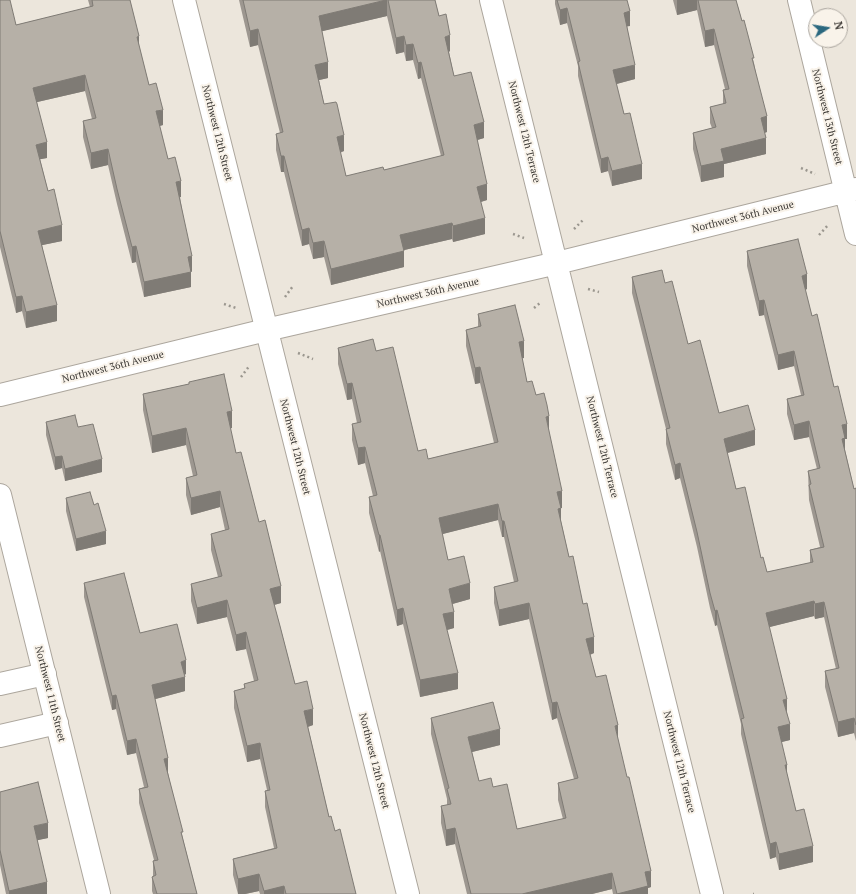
<!DOCTYPE html>
<html>
<head>
<meta charset="utf-8">
<style>
  body { margin:0 }
  #map { position:relative; width:856px; height:894px; overflow:hidden; background:#ece6dc; font-family:"PT Serif",serif }
  canvas { display:block }
  .north { position:absolute; left:808px; top:8px; width:40px; height:40px; box-sizing:border-box; background:#f9f3ea; border:1px solid #ada8a1; border-radius:50%; rotate:78deg; font-size:11px; font-weight:700; line-height:16px; text-align:center; color:#3b3834 }
  .north::after { content:''; display:block; margin:auto; width:14px; height:18px; background:#2b687f; clip-path:polygon(50% 0,100% 100%,50% 72%,0 100%) }
</style>
</head>
<body>
<div id="map">
<canvas width="856" height="894"></canvas>
<div class="north">N</div>
</div>
<script>
const c = document.querySelector('canvas').getContext('2d');
c.lineJoin = 'round';
function poly(rows) {
  const path = new Path2D();
  for (const r of rows) {
    path.moveTo(r[0], r[1]);
    for (let i = 2; i < r.length; i += 2) path.lineTo(r[i], r[i + 1]);
  }
  return path;
}
function stroke(path, color, width, dash) {
  c.strokeStyle = color;
  c.lineWidth = width;
  c.lineCap = dash ? 'butt' : 'round';
  c.setLineDash(dash || []);
  c.stroke(path);
}
function fillPath(path, color) {
  c.fillStyle = color;
  c.fill(path, 'evenodd');
}
function write(font, color, halo, rows, align = 'center') {
  c.font = font + ' "PT Serif",serif';
  c.lineWidth = 4;
  c.setLineDash([]);
  c.textBaseline = 'middle';
  c.strokeStyle = halo;
  c.fillStyle = color;
  for (const [text, x, y, turn = 0] of rows) {
    c.save();
    c.translate(x, y);
    c.rotate((+turn || 0) * Math.PI / 180);
    c.textAlign = isNaN(turn) ? turn : align;
    if (halo) c.strokeText(text, 0, 0);
    c.fillText(text, 0, 0);
    c.restore();
  }
}
const path = poly([
  [801,168,815,174],
  [574,229,584,219],
  [513,234,524,238],
  [819,235,829,224],
  [588,289,599,292],
  [285,297,293,286],
  [224,304,236,308],
  [534,308,540,303],
  [298,353,313,359],
  [241,377,250,365],
  [753,894,754,894]
]);
const street = poly([
  [184,0,408,894],
  [491,0,712,894],
  [799,0,856,234],
  [0,395,266,330,557,263,856,189],
  [0,684,45,674],
  [0,736,57,723]
]);
const secondary = poly([
  [0,495,99,894]
]);
const wall = poly([
  [0,0,16,25,90,7,88,0,130,0,139,46,149,85,163,125,159,126,168,159,181,197,180,197,192,271,191,272,191,287,144,297,136,262,132,263,117,204,108,165,91,169,83,137,83,121,92,119,85,91,37,102,47,158,40,159,48,191,62,241,42,245,57,321,26,328,22,311,16,313,0,247],
  [239,0,435,0,439,16,450,51,449,52,454,76,484,138,477,140,487,200,481,202,485,234,453,242,452,239,404,250,404,267,331,285,324,257,313,259,309,244,302,246,284,172,281,172,276,150,276,134,280,133,258,45,250,47],
  [387,16,396,54,404,52,406,61,413,60,418,79,421,78,441,156,384,170,346,176,340,153,344,151,324,104,319,80,328,78,322,31],
  [555,0,627,0,630,26,627,26,635,79,616,84,624,114,642,179,612,186,608,171,601,173,578,76,578,66,567,23,560,25,555,4],
  [673,0,736,0,754,63,767,132,764,133,766,154,724,164,724,177,701,182,693,149,693,133,712,128,710,123,710,107,723,104,723,90,725,89,714,45,705,47,697,10,677,15],
  [747,251,807,289,805,290,812,316,834,387,847,439,845,439,845,450,854,489,856,488,856,741,854,733,838,737,825,687,825,671,836,669,824,617,815,619,814,616,769,627,787,712,790,740,781,742,787,774,796,811,813,862,779,870,776,857,770,859,741,734,741,724,717,625,715,626,710,608,697,547,680,478,675,480,666,444,666,429,632,293,632,277,665,283,688,344,719,413,755,445,727,453,736,489,761,558,767,572,810,563,810,550,820,547,809,500,808,471,817,469,809,437,794,440,787,414,787,399,801,395,794,366,778,370,764,315,759,316,747,266],
  [478,314,524,358,522,358,527,382,536,395,549,433,562,508,561,508,561,521,569,557,583,604,594,653,590,655,596,677,618,741,651,887,648,888,648,894,613,894,612,889,592,894,467,894,455,844,446,846,441,823,441,806,447,805,447,799,431,734,431,718,500,745,472,752,479,781,493,787,517,829,563,819,558,800,558,783,574,779,557,718,552,720,529,619,499,626,494,603,494,587,514,582,504,537,502,537,498,520,442,534,448,560,470,599,452,604,454,628,447,630,458,689,420,697,403,624,397,626,380,551,379,552,369,513,369,497,373,496,365,463,358,465,352,440,352,424,357,423,352,399,347,400,338,364,338,348,376,351,418,451,428,459,494,443,480,383,475,384,466,346,466,330,478,327],
  [189,382,232,428,230,428,236,453,259,522,281,603,274,605,280,626,295,684,313,725,308,727,329,817,356,894,260,894,259,891,245,894,238,894,233,875,233,859,274,848,265,807,265,791,267,790,260,759,247,762,234,708,234,691,244,689,244,684,254,681,246,649,236,651,227,617,197,624,191,601,191,584,218,577,211,550,211,534,225,530,220,507,191,515,186,495,186,478,193,476,186,445,152,453,143,410,143,394,189,384],
  [46,422,78,427,102,472,65,481,62,468,55,470,46,435],
  [66,498,106,544,76,551,66,511],
  [84,583,140,633,186,674,184,675,185,691,155,699,168,773,183,839,197,894,153,894,152,891,152,877,153,876,153,861,154,860,139,803,139,789,144,787,136,753,127,755,116,709,112,710,84,597],
  [0,792,48,838,37,840,47,894,6,894,0,865]
]);
const shadedWall = poly([
  [386,0,387,0,387,16,319,32,319,16],
  [677,0,697,0,697,10,677,15],
  [567,8,567,23,560,25,560,10],
  [630,11,630,26,624,27,624,13],
  [258,29,258,45,250,47,250,31],
  [714,29,714,45,705,47,705,31],
  [450,35,450,51,445,53,445,37],
  [139,36,139,52,137,37],
  [404,36,404,52,396,54,396,38],
  [413,44,413,60,406,61,406,45],
  [328,62,328,78,315,81,315,65],
  [421,62,421,78,418,79,418,63],
  [635,65,635,79,613,85,613,70],
  [85,75,85,91,33,103,33,88],
  [163,110,163,125,156,127,156,111],
  [767,116,767,132,761,134,761,118],
  [484,122,484,138,474,141,474,125],
  [344,135,344,151,337,153,337,137],
  [766,138,766,154,724,164,724,177,701,182,701,166,721,149],
  [47,142,47,158,36,160,36,145],
  [108,149,108,165,91,169,91,153],
  [281,156,284,156,284,172,281,172],
  [608,157,608,171,601,173,601,159],
  [642,164,642,179,612,186,612,171],
  [181,181,181,197,176,198,176,182],
  [487,184,487,200,477,203,477,187],
  [485,218,485,234,453,242,453,226],
  [452,223,452,239,400,251,400,235],
  [62,225,62,241,38,246,38,231],
  [309,228,309,244,302,246,302,230],
  [324,241,324,257,313,259,313,243],
  [136,246,136,262,132,263,132,247],
  [404,251,404,267,331,285,331,269],
  [192,256,192,271,191,272,191,287,144,297,144,282,188,257],
  [807,274,807,289,802,291,802,276],
  [22,296,22,311,16,313,16,297],
  [764,300,764,315,759,316,759,301],
  [57,305,57,321,26,328,26,312],
  [524,341,524,358,519,359,519,342],
  [794,351,794,366,778,370,778,355],
  [480,367,480,383,475,384,475,368],
  [352,383,352,399,347,400,347,384],
  [232,411,232,428,227,429,227,412],
  [549,416,549,433,546,417],
  [809,421,809,437,794,440,794,425],
  [847,424,847,439,845,439,845,453,842,454,842,425],
  [186,428,186,445,152,453,152,436],
  [755,430,755,445,724,454,724,439],
  [365,447,365,463,358,465,358,448],
  [62,456,62,468,55,470,55,457],
  [102,459,102,472,65,481,65,469],
  [680,463,680,478,675,480,675,465],
  [220,491,220,507,191,515,191,498],
  [562,491,562,508,557,509,557,492],
  [498,504,498,520,439,535,439,518],
  [561,508,561,525,558,509],
  [502,521,504,521,504,537,502,537],
  [106,531,106,544,76,551,76,539],
  [379,535,380,535,380,551,379,552],
  [470,583,470,599,449,605,449,589],
  [281,586,281,603,270,606,270,589],
  [227,600,227,617,197,624,197,608],
  [814,601,814,616,766,628,766,613],
  [824,602,824,617,815,619,815,604],
  [529,603,529,619,499,626,499,610],
  [403,608,403,624,397,626,397,610],
  [717,610,717,625,715,626,715,611],
  [454,612,454,628,443,631,443,614],
  [246,632,246,649,236,651,236,635],
  [594,637,594,653,586,656,586,639],
  [186,660,186,674,181,676,181,662],
  [458,673,458,689,420,697,420,680],
  [185,677,185,691,152,700,152,685],
  [116,695,116,709,112,710,112,696],
  [787,699,787,714,783,700],
  [557,702,557,718,552,720,552,703],
  [313,709,313,725,304,728,304,711],
  [854,718,854,733,838,737,838,722],
  [790,724,790,740,778,743,778,727],
  [618,725,618,742,615,726],
  [500,729,500,745,468,753,468,737],
  [136,739,136,753,127,755,127,741],
  [260,743,260,759,247,762,247,746],
  [168,758,168,773,164,774,164,759],
  [785,765,787,765,787,780],
  [48,823,48,838,34,841,34,826],
  [455,828,455,844,446,846,446,830],
  [776,842,776,857,770,859,770,844],
  [813,846,813,862,779,870,779,854],
  [651,871,651,887,648,888,648,894,617,894,645,872],
  [612,873,612,889,592,894,522,894],
  [259,874,259,891,245,894,238,894,238,879],
  [47,882,47,894,9,894,9,891],
  [284,886,284,894,264,894,264,891]
]);
const building = poly([
  [0,0,10,0,16,25,93,6,92,0,130,0,139,36,137,37,149,85,156,83,163,110,156,111,168,159,175,157,181,181,176,182,192,256,188,257,191,272,144,282,136,246,132,247,117,189,108,149,91,153,83,121,96,118,85,75,33,88,47,142,36,145,48,191,54,189,62,225,38,231,57,305,26,312,22,296,16,297,0,231,0,0],
  [243,0,386,0,319,16,328,62,315,65,324,104,336,102,337,104,344,135,337,137,346,176,383,167,384,170,444,155,421,62,418,63,413,44,406,45,404,36,396,38,388,0,435,0,439,16,446,14,450,35,445,37,454,76,471,72,484,122,474,125,487,184,477,187,485,218,453,226,452,223,400,235,404,251,331,269,324,241,313,243,309,228,302,230,284,156,281,156,276,134,283,132,270,77,258,29,250,31,243,0],
  [557,0,627,0,630,11,624,13,635,65,613,70,624,114,630,113,642,164,612,171,608,157,601,159,578,62,580,61,567,8,560,10,557,0],
  [698,0,736,0,742,21,744,20,754,58,752,58,767,116,761,118,766,138,721,149,724,161,701,166,693,133,716,127,710,107,726,103,723,90,729,89,714,29,705,31,698,0],
  [798,239,807,274,802,276,812,316,817,314,834,387,838,386,847,424,842,425,845,438,842,439,854,489,856,488,856,725,854,718,838,722,825,671,839,668,824,602,815,604,814,601,766,613,787,699,783,700,790,724,778,727,787,765,785,765,796,811,804,809,813,846,779,854,776,842,770,844,741,719,744,718,717,610,715,611,710,593,697,532,680,463,675,465,666,429,670,428,632,277,662,270,665,283,672,281,688,344,700,340,719,413,748,405,755,430,724,439,736,489,745,487,761,558,763,557,767,572,813,562,810,550,824,547,809,485,811,484,808,471,820,468,809,421,794,425,787,399,804,395,794,351,778,355,764,300,759,301,747,251,798,239],
  [515,305,524,341,519,342,527,382,532,381,536,395,544,393,547,405,549,416,546,417,562,491,557,492,561,508,558,509,569,557,573,556,583,604,587,603,594,637,586,639,596,677,606,675,618,725,615,726,627,777,629,777,651,871,645,872,648,886,617,894,612,873,522,894,471,894,455,828,446,830,444,818,441,806,451,804,447,789,449,788,431,718,493,702,500,729,468,737,479,781,491,778,493,787,507,784,517,829,566,818,558,783,578,778,557,702,552,703,529,603,499,610,494,587,518,581,504,521,502,521,498,504,439,518,448,560,464,556,470,583,449,589,454,612,443,614,458,673,420,680,403,608,397,610,380,535,379,535,369,497,377,495,365,447,358,448,352,424,361,422,352,383,347,384,338,348,373,339,376,351,393,347,418,451,426,449,428,459,498,442,480,367,475,368,466,330,481,326,478,314,515,305],
  [224,374,232,411,227,412,236,453,241,452,259,522,265,520,281,586,270,589,280,626,295,684,307,681,313,709,304,711,329,817,331,816,335,831,340,829,356,894,286,894,284,886,264,891,259,874,238,879,233,859,277,848,265,791,270,790,260,743,247,746,234,691,245,688,244,684,258,680,246,632,236,635,227,600,197,608,191,584,222,576,211,534,229,529,220,491,191,498,186,478,197,475,186,428,152,436,143,394,189,384,189,382,224,374],
  [75,415,78,427,93,424,102,459,65,469,62,456,55,457,46,422,75,415],
  [90,492,94,505,98,503,106,531,76,539,66,498,90,492],
  [124,573,140,633,177,624,186,660,181,662,185,677,152,685,168,758,164,759,183,832,181,832,197,894,157,894,152,877,156,875,153,861,158,860,139,789,148,787,136,739,127,741,116,695,112,696,84,583,124,573],
  [38,782,48,823,34,826,47,882,9,891,0,850,0,792,38,782]
]);
const streetNames = [
  ["Northwest 13th Street",827,117,76],
  ["Northwest 12th Terrace",524,132,76],
  ["Northwest 12th Street",217,133,76],
  ["Northwest 36th Avenue",743,217,-14],
  ["Northwest 36th Avenue",428,293,-13],
  ["Northwest 36th Avenue",113,367,-14],
  ["Northwest 12th Street",295,447,76],
  ["Northwest 12th Terrace",602,447,76],
  ["Northwest 11th Street",50,694,76],
  ["Northwest 12th Street",374,761,76],
  ["Northwest 12th Terrace",679,762,76]
];
stroke(street, '#aca69d', 24);
stroke(secondary, '#aca69d', 24);
stroke(path, '#9b978f', 2.5, [2, 3]);
stroke(street, '#fff', 22);
stroke(secondary, '#fff', 22);
fillPath(wall, '#9d9790');
fillPath(shadedWall, '#7f7b75');
fillPath(building, '#b6b0a7');
stroke(building, '#7f7b75', 1);
write('10px', '#3b3834', '#f9f3ea', streetNames);
</script>
</body>
</html>
